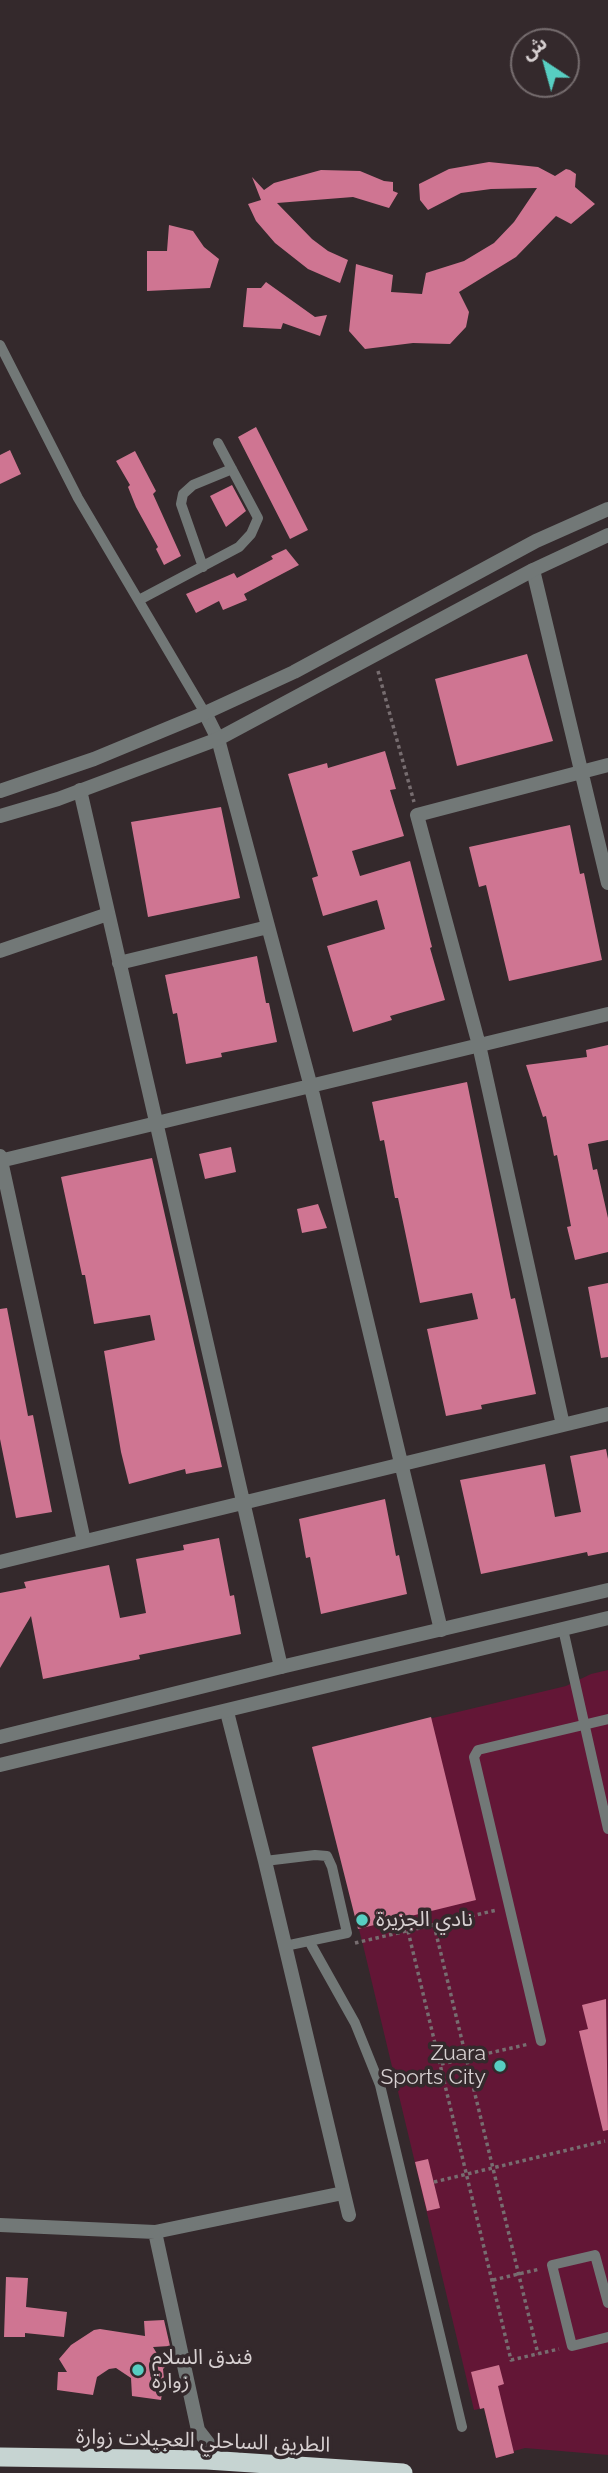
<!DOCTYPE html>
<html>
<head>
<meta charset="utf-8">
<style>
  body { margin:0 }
  #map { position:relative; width:608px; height:2473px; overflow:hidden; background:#34292c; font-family:Raleway,"Noto Sans Arabic",sans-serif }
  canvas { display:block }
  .north { position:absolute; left:510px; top:28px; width:70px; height:70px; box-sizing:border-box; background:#34292c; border:2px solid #756c6e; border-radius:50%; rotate:324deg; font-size:19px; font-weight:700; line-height:28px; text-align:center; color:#d7d0d1 }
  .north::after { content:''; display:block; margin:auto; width:24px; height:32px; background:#57cec2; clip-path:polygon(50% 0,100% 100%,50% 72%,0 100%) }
</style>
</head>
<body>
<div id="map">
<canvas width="608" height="2473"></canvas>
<div class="north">ش</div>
</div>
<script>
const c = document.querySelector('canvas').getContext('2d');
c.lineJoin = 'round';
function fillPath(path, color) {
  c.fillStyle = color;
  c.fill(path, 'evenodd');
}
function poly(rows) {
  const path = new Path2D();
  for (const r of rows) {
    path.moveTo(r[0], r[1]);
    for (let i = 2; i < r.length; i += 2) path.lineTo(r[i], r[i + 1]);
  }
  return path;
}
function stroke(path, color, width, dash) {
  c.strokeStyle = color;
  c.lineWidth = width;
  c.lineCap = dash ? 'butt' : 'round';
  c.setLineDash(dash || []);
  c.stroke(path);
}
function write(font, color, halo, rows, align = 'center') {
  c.font = font + ' Raleway,"Noto Sans Arabic",sans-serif';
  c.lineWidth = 7;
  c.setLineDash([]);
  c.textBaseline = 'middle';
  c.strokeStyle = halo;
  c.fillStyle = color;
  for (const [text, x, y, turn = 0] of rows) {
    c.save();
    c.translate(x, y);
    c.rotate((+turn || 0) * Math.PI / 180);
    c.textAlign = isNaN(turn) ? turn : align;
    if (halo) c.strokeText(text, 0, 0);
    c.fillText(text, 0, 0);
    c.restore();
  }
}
const green = poly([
  [608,1670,608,2455,525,2448,514,2451,514,2453,496,2458,484,2408,474,2410,363,1945,312,1747,566,1686,591,1674]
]);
const building = poly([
  [489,162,538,167,555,176,566,169,570,170,576,174,575,187,595,204,571,224,556,216,516,257,459,292,469,312,466,327,450,344,413,343,365,349,349,331,356,264,393,275,391,292,422,294,426,273,464,261,494,243,514,222,537,188,491,189,461,193,428,210,420,200,419,184,449,169],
  [321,170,360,171,384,181,393,182,393,191,398,193,389,208,353,197,277,203,312,239,328,251,348,260,340,283,308,269,275,243,256,221,248,204,261,200,252,177,264,190,274,183],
  [169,225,193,231,204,247,219,259,210,288,147,291,147,251,167,251],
  [266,282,315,317,327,315,320,336,283,323,281,329,243,327,247,288,261,288],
  [256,427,308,530,290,539,238,437],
  [10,450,21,474,0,484,0,455],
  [135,451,156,491,153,494,181,556,164,565,156,549,158,547,136,507,128,487,130,485,116,461],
  [232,485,246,511,226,527,210,496],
  [286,549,299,565,244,594,247,600,223,610,219,601,196,613,186,594,234,573,237,578,273,559,271,556],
  [527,654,553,741,457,766,435,679],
  [385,751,396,789,390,790,404,836,352,851,360,876,410,861,432,947,430,948,445,1000,390,1016,392,1020,353,1032,327,946,385,929,377,900,323,916,312,878,318,876,288,774,327,763,328,768],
  [221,807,240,898,148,917,131,822],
  [570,825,580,874,584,873,602,960,509,981,486,885,479,887,469,847],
  [257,956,266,1003,269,1003,277,1042,221,1053,222,1057,186,1064,177,1013,173,1014,165,975],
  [608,1045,608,1140,588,1144,593,1170,597,1169,608,1218,608,1252,575,1260,567,1227,571,1226,557,1155,554,1156,546,1116,543,1117,526,1065,587,1057,586,1050],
  [467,1082,511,1299,515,1298,536,1394,481,1405,482,1409,446,1416,427,1329,478,1319,472,1293,420,1303,398,1198,395,1198,384,1140,380,1141,372,1102],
  [231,1147,236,1172,205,1179,199,1154],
  [152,1158,222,1467,186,1474,185,1469,129,1484,121,1452,104,1351,155,1340,150,1315,94,1324,85,1275,82,1275,61,1177],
  [318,1204,327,1228,302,1233,297,1209],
  [608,1283,608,1357,601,1358,588,1287],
  [7,1308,28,1416,33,1415,52,1512,16,1518,0,1439,0,1309],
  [606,1449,608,1459,608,1552,588,1556,587,1552,481,1574,460,1480,545,1464,555,1517,581,1512,570,1456],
  [385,1499,396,1556,399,1555,407,1594,321,1614,310,1557,306,1558,299,1519],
  [219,1538,230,1596,234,1595,241,1634,139,1655,140,1659,43,1679,31,1616,0,1668,0,1593,26,1588,24,1582,109,1565,120,1618,146,1613,136,1559,184,1550,183,1545],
  [431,1717,476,1900,358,1929,312,1747],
  [606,1999,608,2130,603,2131,579,2031,588,2029,582,2005],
  [428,2159,440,2208,427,2211,415,2162],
  [6,2277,28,2278,26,2307,67,2312,64,2337,25,2333,25,2337,4,2337],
  [164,2320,170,2346,153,2347,165,2367,163,2369,164,2379,161,2400,132,2396,131,2378,116,2368,109,2369,97,2377,93,2395,57,2390,58,2372,67,2372,59,2359,71,2345,94,2330,100,2329,145,2336,144,2321],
  [499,2365,504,2384,498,2386,514,2453,496,2458,484,2408,480,2409,471,2372]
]);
const path = poly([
  [378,671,414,802],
  [434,1925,538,2354],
  [408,1931,511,2360,559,2349],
  [355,1943,497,1910],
  [441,2064,529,2044],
  [434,2182,605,2141],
  [493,2280,540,2269]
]);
const service = poly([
  [0,345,78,498,205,713],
  [203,567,181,504,183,494,193,485,232,469],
  [139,600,239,547,251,534,258,518,218,443],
  [563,1629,608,1829],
  [265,1861,315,1855,327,1856,332,1867,347,1933,285,1946],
  [309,1941,355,2023,380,2085,462,2427],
  [541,2041,474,1757,478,1750,608,1719],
  [608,2303,595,2255,552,2265,572,2346,608,2337]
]);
const minor = poly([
  [533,570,608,883],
  [205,713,218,739,311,1087,441,1630],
  [80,790,281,1667],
  [0,951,108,914],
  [119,963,268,927],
  [0,1156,84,1541],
  [0,1161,608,1014],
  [563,1425,479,1045,417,815,608,765],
  [0,1562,608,1414],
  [227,1712,265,1861,349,2215],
  [0,2225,155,2232,343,2193],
  [155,2232,198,2430,212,2448]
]);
const tertiary = poly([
  [0,791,94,759,205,713,294,672,536,541,608,509],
  [0,816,58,799,218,739,533,570,608,535],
  [0,1737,281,1667,608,1590],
  [0,1765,608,1618]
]);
const trunk = poly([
  [0,2457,207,2460,403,2473]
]);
const markers = [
  [362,1920,7,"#57cec2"],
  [500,2066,7,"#57cec2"],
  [138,2370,7,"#57cec2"]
];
const poiNames = [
  ["نادي الجزيرة",376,1920],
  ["Zuara",486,2054,"right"],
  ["Sports City",486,2078,"right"],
  ["فندق السلام",152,2358],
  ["زوارة",152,2382]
];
const streetNames = [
  ["الطريق الساحلي العجيلات زوارة",203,2441,2]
];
fillPath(green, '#631636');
fillPath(building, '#cf7592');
stroke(path, '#776d70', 3.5, [3.5, 3.5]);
stroke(service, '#727877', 10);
stroke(minor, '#727877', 14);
stroke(tertiary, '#727877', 14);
stroke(trunk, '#c6d4d2', 19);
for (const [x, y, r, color] of markers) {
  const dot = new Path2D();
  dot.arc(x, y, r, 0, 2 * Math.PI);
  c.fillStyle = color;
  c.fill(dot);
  stroke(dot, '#34292c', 2.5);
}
write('21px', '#d7d0d1', '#34292c', poiNames, 'left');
write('21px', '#d7d0d1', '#34292c', streetNames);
</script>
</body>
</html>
